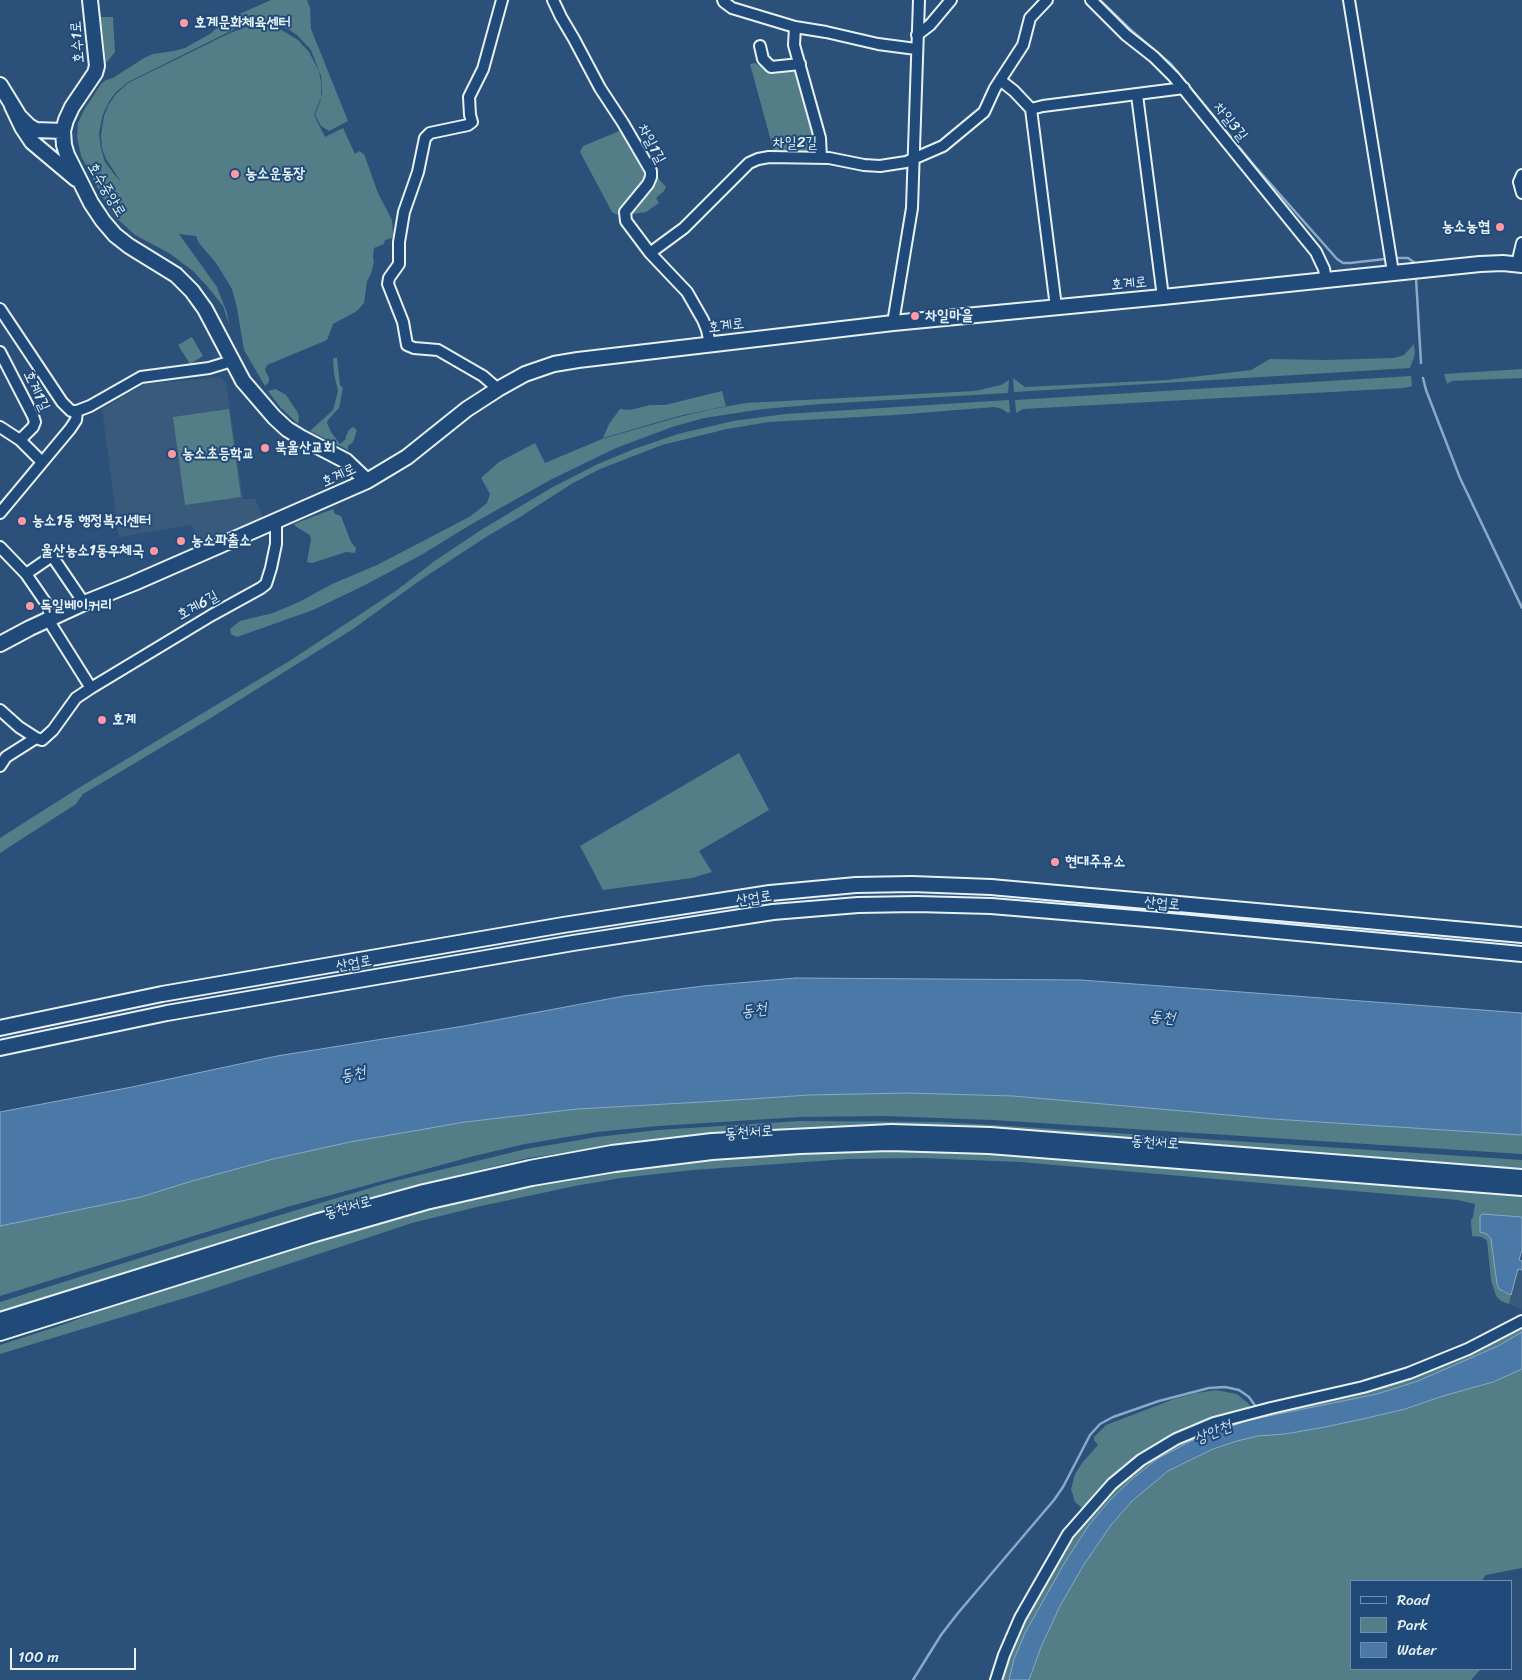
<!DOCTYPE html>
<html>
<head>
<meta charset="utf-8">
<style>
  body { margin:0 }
  #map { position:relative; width:1522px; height:1680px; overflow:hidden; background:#2b517a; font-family:Sriracha,sans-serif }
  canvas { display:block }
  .legend { position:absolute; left:1350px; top:1580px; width:162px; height:90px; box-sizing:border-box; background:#1f4a7a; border:1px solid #6f8dac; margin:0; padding:6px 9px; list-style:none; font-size:15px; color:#e8f1f8 }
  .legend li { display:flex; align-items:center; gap:10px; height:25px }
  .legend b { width:25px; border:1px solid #6f8dac }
  .scale { position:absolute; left:10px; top:1648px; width:126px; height:22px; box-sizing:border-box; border:2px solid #e8f1f8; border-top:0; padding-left:6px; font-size:15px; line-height:18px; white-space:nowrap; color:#e8f1f8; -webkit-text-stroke:4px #1f4a7a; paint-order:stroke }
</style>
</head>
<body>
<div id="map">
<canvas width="1522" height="1680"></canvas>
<ul class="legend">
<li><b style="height:6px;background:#1f4a7a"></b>Road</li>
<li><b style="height:14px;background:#537e87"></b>Park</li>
<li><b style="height:14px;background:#4b79a7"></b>Water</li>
</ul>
<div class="scale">100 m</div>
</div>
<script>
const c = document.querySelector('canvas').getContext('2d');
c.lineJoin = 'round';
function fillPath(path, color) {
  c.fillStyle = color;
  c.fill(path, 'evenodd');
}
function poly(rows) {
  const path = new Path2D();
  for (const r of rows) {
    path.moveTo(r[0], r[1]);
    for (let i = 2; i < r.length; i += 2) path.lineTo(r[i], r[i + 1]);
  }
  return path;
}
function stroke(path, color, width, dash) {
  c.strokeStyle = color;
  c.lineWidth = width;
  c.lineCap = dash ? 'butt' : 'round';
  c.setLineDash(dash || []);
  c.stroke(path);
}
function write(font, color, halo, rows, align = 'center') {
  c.font = font + ' Sriracha,"Poor Story",sans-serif';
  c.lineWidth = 4;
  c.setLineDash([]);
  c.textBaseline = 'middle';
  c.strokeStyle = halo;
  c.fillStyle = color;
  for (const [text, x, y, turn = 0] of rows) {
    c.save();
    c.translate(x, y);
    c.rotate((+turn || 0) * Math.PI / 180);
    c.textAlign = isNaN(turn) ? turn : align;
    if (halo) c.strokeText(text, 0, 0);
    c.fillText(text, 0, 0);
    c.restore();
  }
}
const built = poly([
  [220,377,226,382,243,499,255,499,264,519,199,544,192,525,119,537,102,409,145,384],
  [1518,1269,1522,1270,1522,1310,1509,1304]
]);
const green = poly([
  [271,0,307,0,310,8,311,29,348,121,329,131,321,126,315,115,320,102,322,93,321,76,311,50,297,35,288,29,280,26,263,23,239,27,128,82,116,92,110,100,103,114,99,133,101,149,105,162,114,174,121,182,106,159,102,149,101,135,104,116,109,104,116,94,128,83,230,33,246,27,262,26,280,29,298,40,309,52,319,71,321,83,321,97,314,115,325,137,343,128,355,154,359,151,364,154,378,193,392,220,393,235,392,238,385,240,384,244,374,248,373,258,374,261,371,274,367,281,364,303,357,311,333,324,327,340,267,365,265,370,269,378,269,382,265,386,244,350,237,308,232,289,216,263,199,243,196,236,179,234,217,287,227,313,229,325,223,306,207,286,193,271,169,253,135,235,114,216,102,196,81,156,77,137,78,123,84,110,101,84,106,80,113,78,144,58,153,54,174,51,185,48,210,34,226,20],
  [101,17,113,17,115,52,106,63],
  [755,63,768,72,797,67,819,154,774,152,750,64],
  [622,130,649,174,622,214,618,215,612,212,580,152,583,146],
  [657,173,659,179,666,187,664,191,656,198,659,203,646,212,633,214,630,218,627,213,655,174],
  [192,337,203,356,190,364,178,345],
  [1414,344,1415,354,1410,368,1014,392,1013,378,1025,387,1167,380,1251,370,1270,359,1326,360,1394,358,1404,355],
  [333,358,337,358,340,385,343,388,339,408,328,420,327,423,331,432,340,444,346,439,346,436,349,430,353,427,357,430,353,442,348,446,348,450,310,431,333,410,338,391,334,374],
  [1522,369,1522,378,1452,381,1447,384,1444,374],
  [1411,376,1412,386,1404,388,1023,409,1016,413,1015,400],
  [1009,380,1008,393,821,404,763,409,704,418,672,427,616,448,552,479,470,525,423,554,365,585,313,610,237,637,231,634,230,629,240,621,273,613,299,602,332,584,377,565,471,516,487,503,490,494,481,478,499,462,535,443,545,463,507,484,545,463,602,439,679,417,713,409,746,403,975,391,1001,385],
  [276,389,286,395,298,413,299,419,298,424,280,407,268,391],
  [722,391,726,406,679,416,603,438,609,424,620,409,630,410,650,405,665,405],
  [1009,400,1010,412,1008,413,1002,409,994,407,895,415,769,422,727,429,662,445,600,469,573,483,520,517,486,537,422,579,353,629,209,719,83,794,76,804,0,853,0,838,77,789,291,660,397,590,436,560,481,530,551,488,598,464,634,449,678,434,733,421,785,414],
  [229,409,241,497,185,505,173,417],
  [333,509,335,514,341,516,351,542,356,548,355,553,346,552,312,563,307,562,311,539,310,535,295,526,294,524],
  [739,753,769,810,699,851,712,872,692,878,603,890,580,846],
  [907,1093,1013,1096,1273,1119,1522,1135,1522,1154,993,1120,884,1116,800,1117,658,1126,597,1132,525,1144,474,1156,287,1207,0,1296,0,1226,141,1197,192,1181,273,1159,350,1142,465,1122,577,1109,720,1101,809,1095],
  [800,1121,939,1122,993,1125,1522,1160,1522,1169,1210,1147,890,1127,801,1129,712,1134,659,1139,528,1158,390,1192,291,1221,0,1311,0,1302,197,1240,387,1183,526,1149,597,1137,658,1130],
  [843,1151,876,1151,981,1154,1050,1158,1522,1196,1522,1217,1482,1214,1480,1216,1482,1233,1487,1234,1491,1239,1497,1284,1503,1292,1511,1295,1509,1304,1501,1301,1496,1296,1491,1280,1487,1241,1482,1237,1472,1236,1471,1220,1473,1217,1475,1204,1458,1200,1020,1162,921,1158,848,1159,693,1170,621,1178,575,1186,481,1206,412,1223,198,1294,0,1354,0,1345,62,1325,140,1296,299,1246,446,1204,588,1175,657,1165,715,1159],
  [1522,1324,1522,1332,1498,1346,1418,1381,1377,1394,1249,1420,1191,1441,1157,1459,1132,1479,1110,1500,1089,1525,1065,1562,1025,1633,1014,1659,1009,1680,999,1680,1014,1637,1070,1536,1127,1474,1199,1431,1348,1394],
  [1522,1369,1522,1568,1486,1575,1481,1581,1351,1581,1351,1669,1481,1669,1471,1680,1029,1680,1041,1647,1060,1606,1083,1566,1111,1525,1132,1501,1168,1471,1213,1449,1237,1441,1258,1436,1285,1434,1325,1427,1405,1409,1443,1396,1493,1382],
  [1216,1390,1237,1394,1249,1404,1251,1410,1173,1438,1084,1510,1075,1502,1071,1489,1075,1474,1082,1463,1098,1445,1094,1440,1094,1437,1106,1425,1174,1399,1197,1393]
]);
const water = poly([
  [796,978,1081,980,1522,1013,1522,1135,1273,1119,1013,1096,907,1093,809,1095,720,1101,577,1109,465,1122,350,1142,273,1159,192,1181,141,1197,0,1226,0,1112,132,1087,277,1056,464,1026,624,996,703,986,796,978],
  [1482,1214,1522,1217,1522,1250,1519,1260,1522,1261,1522,1270,1518,1269,1511,1295,1499,1289,1497,1284,1491,1239,1487,1234,1480,1232,1480,1216,1482,1214],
  [1522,1332,1522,1369,1493,1382,1443,1396,1405,1409,1367,1418,1325,1427,1285,1434,1258,1436,1237,1441,1213,1449,1168,1471,1132,1501,1111,1525,1083,1566,1060,1606,1041,1647,1029,1680,1009,1680,1014,1659,1025,1633,1065,1562,1089,1525,1110,1500,1132,1479,1157,1459,1191,1441,1249,1420,1377,1394,1418,1381,1498,1346,1522,1332]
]);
const stream = poly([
  [1100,0,1131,30,1171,64,1253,164,1337,259,1343,263,1350,263,1385,259],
  [1397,258,1408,258,1415,263],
  [1416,278,1421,363],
  [1423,378,1426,390,1460,478,1522,608],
  [913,1680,941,1635,958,1613,1054,1500,1063,1487,1090,1435,1100,1424,1113,1417,1159,1401,1209,1388,1225,1387,1239,1390,1249,1397,1256,1407]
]);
const street = poly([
  [553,0,561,17,574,39,600,88,623,123,651,171,651,177,648,184,625,212,626,221,650,253,687,292,703,320,707,330,710,344],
  [723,0,724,2,732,8,795,27,826,32,878,44,916,49],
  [1091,0,1126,35,1154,57,1174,77,1316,252,1324,269,1326,280],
  [1349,0,1393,272],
  [795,27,794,45,820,138,821,158],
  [917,35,930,25,951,0],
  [760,46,763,59,771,67,800,64],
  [1000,80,1014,91,1031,109,1056,307],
  [1137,95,1163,297],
  [1031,109,1043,106,1184,88],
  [1522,175,1519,182,1522,193],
  [650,253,684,228,749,163,758,159,769,157,829,158,864,165,880,166,906,162,943,146,984,112,995,88,1023,45,1030,18,1047,0],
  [1517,264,1522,243],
  [0,309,62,402,71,411,77,411,90,406,141,377,209,368,232,361],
  [893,323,912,208,919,0],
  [0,352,33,416,35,422,33,427,20,440],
  [498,389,483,376,438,350,414,348,407,345,403,322,388,284,389,278,399,264,399,242,404,212,418,172,425,138,430,133,468,125,472,122,470,115,469,97,483,69,502,0],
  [0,427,20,440,42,462],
  [0,513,70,429,76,420,77,411],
  [0,547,26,574,52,556,84,603],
  [26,574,48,606,52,626,91,688,212,615,261,588,266,584,271,568,276,544,276,521],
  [0,710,19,727,36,738,42,740,53,730,76,698,91,688],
  [0,766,6,757,36,738],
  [996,1680,1004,1655,1020,1618,1068,1534,1112,1484,1141,1460,1176,1439,1214,1423,1271,1408,1363,1387,1409,1373,1468,1349,1522,1321]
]);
const secondary = poly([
  [90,0,97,66,95,73,72,107,66,120,63,131,64,145,67,155,91,203,103,221,115,235,129,246,176,275,192,291,205,309,243,381,274,417,287,429,300,437,346,461,367,481],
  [0,85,19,116,29,126,36,130,63,131],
  [12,106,22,127,32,142,76,179],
  [0,644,30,628,84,603,134,583,367,481,407,457,467,409,498,389,525,374,554,364,578,360,893,323,1163,297,1480,264,1503,263,1522,265],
  [0,1028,162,994,563,925,770,893,856,885,912,884,991,887,1522,935],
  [0,1048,167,1013,573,943,773,912,858,905,916,904,991,906,1159,920,1522,954],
  [0,1320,315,1222,424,1192,530,1168,612,1153,712,1141,891,1132,990,1135,1522,1177],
  [0,1333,315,1234,426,1202,532,1178,615,1164,712,1152,800,1146,890,1143,989,1146,1522,1188]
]);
const markers = [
  [184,23,5,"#ff9aa2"],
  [235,174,5,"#ff9aa2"],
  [1500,227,5,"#ff9aa2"],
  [915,316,5,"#ff9aa2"],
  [265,448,5,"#ff9aa2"],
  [172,454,5,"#ff9aa2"],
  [22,521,5,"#ff9aa2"],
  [181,541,5,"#ff9aa2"],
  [154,551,5,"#ff9aa2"],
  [30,606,5,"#ff9aa2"],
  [102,720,5,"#ff9aa2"],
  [1055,862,5,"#ff9aa2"]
];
const poiNames = [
  ["호계문화체육센터",194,23],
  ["농소운동장",245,174],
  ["농소농협",1490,227,"right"],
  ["차일마을",925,316],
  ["북울산교회",275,448],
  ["농소초등학교",182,454],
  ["농소1동 행정복지센터",32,521],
  ["농소파출소",191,541],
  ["울산농소1동우체국",144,551,"right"],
  ["독일베이커리",40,606],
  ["호계",112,720],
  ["현대주유소",1065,862]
];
const streetNames = [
  ["호수1로",78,42,-95],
  ["차일3길",1230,122,51],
  ["차일2길",795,143],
  ["차일1길",651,144,62],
  ["호수중앙로",106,190,59],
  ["호계로",1129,284,-5],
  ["호계로",726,326,-7],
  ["호계1길",36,391,65],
  ["호계로",339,476,-25],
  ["호계6길",198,606,-29],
  ["산업로",754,899,-8],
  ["산업로",1162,904,5],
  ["산업로",354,964,-10],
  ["동천서로",749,1133,-4],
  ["동천서로",1155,1143,4],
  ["동천서로",348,1208,-16]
];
const waterNames = [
  ["동천",754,1011,-8],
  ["동천",1162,1018,5],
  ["동천",353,1075,-12],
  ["상안천",1213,1433,-22]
];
fillPath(built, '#3a5a7b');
fillPath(green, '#537e87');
fillPath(water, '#4b79a7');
stroke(water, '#8aa9c7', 1);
stroke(stream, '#8aa9c7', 2.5);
stroke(street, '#e8f1f8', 14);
stroke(secondary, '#e8f1f8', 18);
stroke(street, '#1f4a7a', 10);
stroke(secondary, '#1f4a7a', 14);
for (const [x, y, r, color] of markers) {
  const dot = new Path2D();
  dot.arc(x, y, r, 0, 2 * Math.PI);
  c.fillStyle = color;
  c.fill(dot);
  stroke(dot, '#1f4a7a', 2);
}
write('bold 15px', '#e8f1f8', '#1f4a7a', poiNames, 'left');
write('15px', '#e8f1f8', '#1f4a7a', streetNames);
write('italic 16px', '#d0dfec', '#1f4a7a', waterNames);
</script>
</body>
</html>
